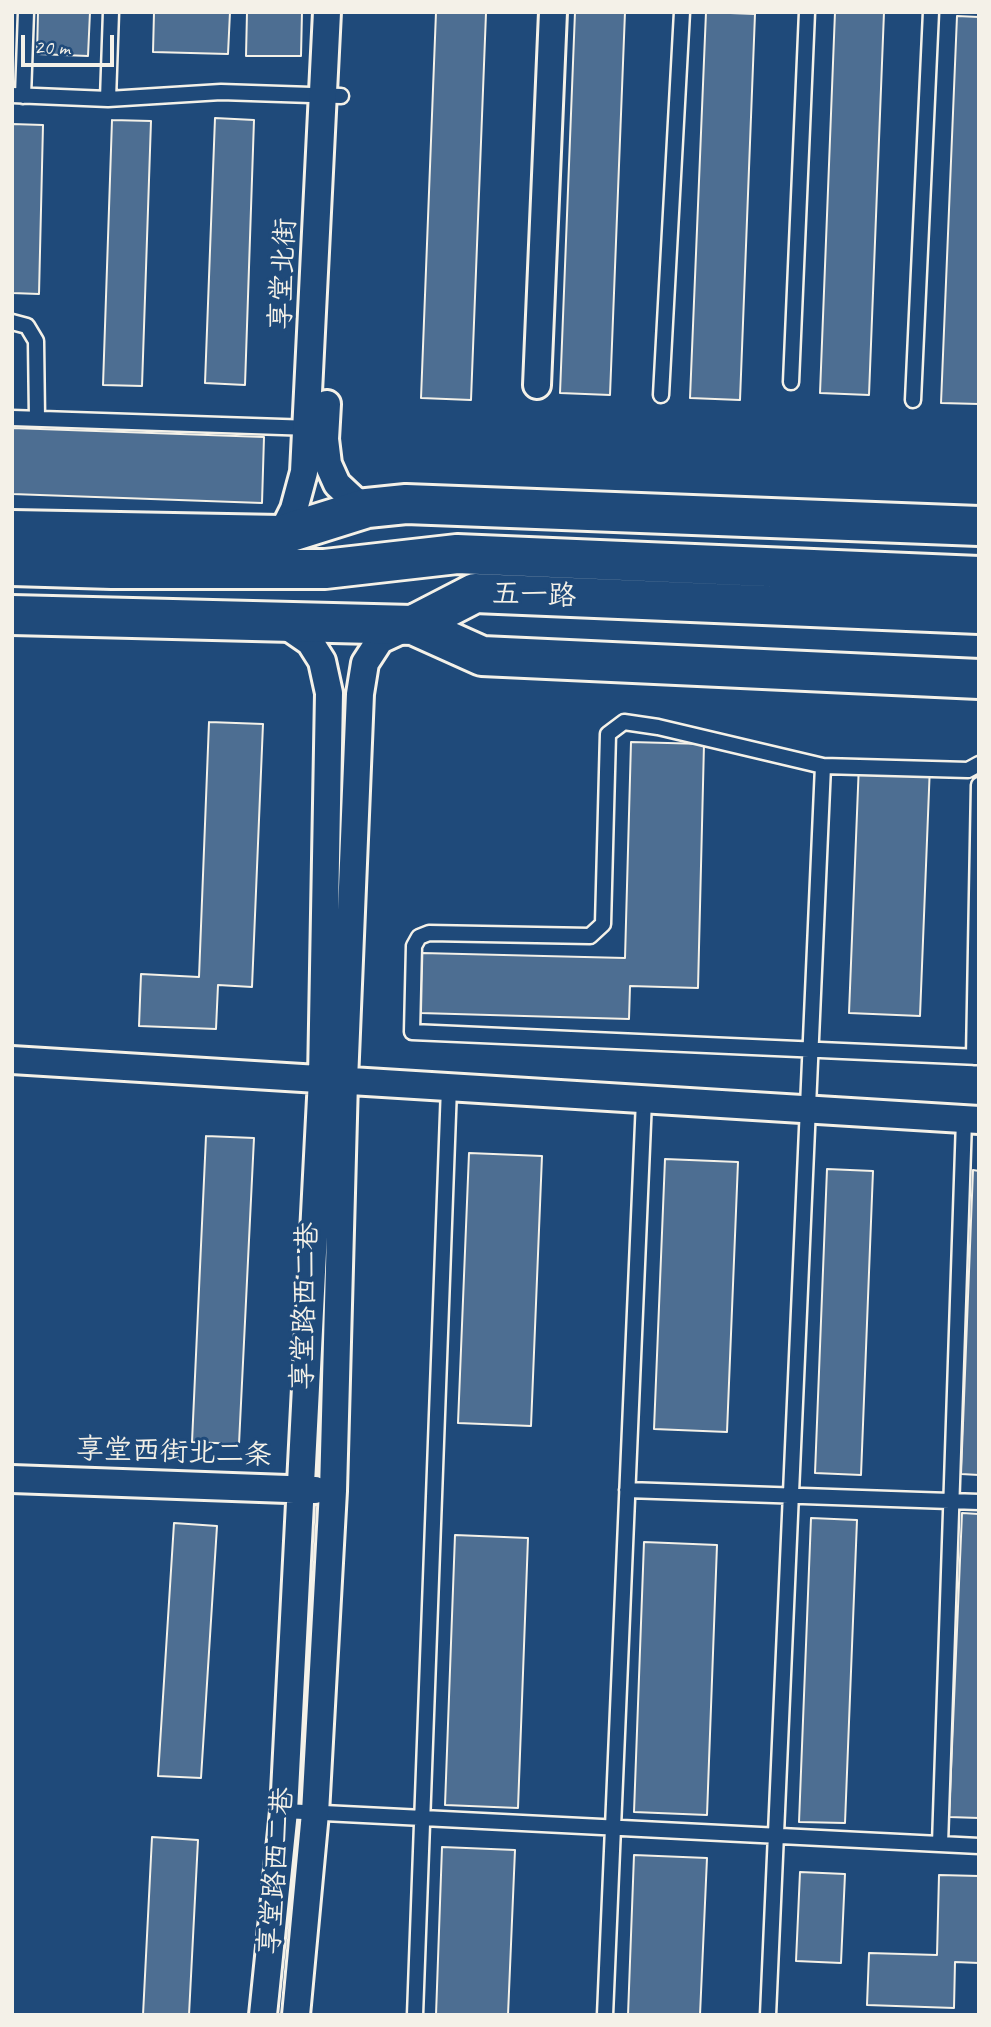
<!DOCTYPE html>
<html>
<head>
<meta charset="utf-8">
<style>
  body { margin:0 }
  #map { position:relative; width:991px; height:2027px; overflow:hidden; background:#1f4a7a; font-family:Caveat,sans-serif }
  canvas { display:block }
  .frame { position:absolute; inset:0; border:14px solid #f4f1e8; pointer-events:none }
  .scale { position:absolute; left:21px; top:35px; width:93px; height:32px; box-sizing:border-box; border:4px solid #f4f1e8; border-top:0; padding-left:9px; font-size:21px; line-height:24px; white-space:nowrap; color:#f4f1e8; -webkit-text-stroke:5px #1f4a7a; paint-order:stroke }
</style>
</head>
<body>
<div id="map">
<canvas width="991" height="2027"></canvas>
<div class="frame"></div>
<div class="scale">20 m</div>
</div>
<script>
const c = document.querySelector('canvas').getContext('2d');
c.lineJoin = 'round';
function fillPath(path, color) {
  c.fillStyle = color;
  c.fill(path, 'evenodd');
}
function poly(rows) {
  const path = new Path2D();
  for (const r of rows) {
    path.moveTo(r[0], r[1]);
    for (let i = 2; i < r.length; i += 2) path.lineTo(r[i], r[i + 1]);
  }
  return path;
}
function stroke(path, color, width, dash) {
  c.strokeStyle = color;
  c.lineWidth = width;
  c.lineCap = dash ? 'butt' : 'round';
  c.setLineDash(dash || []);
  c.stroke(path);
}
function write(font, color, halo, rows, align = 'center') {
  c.font = font + ' Caveat,"LXGW WenKai TC",sans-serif';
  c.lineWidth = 6;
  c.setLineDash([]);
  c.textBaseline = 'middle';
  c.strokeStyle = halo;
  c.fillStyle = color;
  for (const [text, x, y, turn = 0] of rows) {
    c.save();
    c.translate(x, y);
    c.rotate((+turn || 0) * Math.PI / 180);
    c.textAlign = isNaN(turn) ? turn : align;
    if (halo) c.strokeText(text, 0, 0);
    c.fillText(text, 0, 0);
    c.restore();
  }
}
const building = poly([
  [38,12,90,12,88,56,37,54,38,12],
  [154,12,230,12,228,54,153,52,154,12],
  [247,12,302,12,301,56,246,56,247,12],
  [436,12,486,13,471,400,421,398,436,12],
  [575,12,625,12,610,395,560,393,575,12],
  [706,12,755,14,740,400,690,398,706,12],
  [835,12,884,12,869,395,820,393,835,12],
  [957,16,979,17,979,404,941,403,957,16],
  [215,118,254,120,245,385,205,383,215,118],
  [112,120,151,121,142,386,103,385,112,120],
  [12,124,43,125,39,294,12,293,12,124],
  [12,428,264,437,262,503,12,494,12,428],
  [209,722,263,724,252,987,218,985,216,1029,139,1026,141,974,199,977,209,722],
  [631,742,704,744,698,988,630,986,629,1019,420,1013,422,953,625,958,631,742],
  [859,763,930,765,920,1016,849,1013,859,763],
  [206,1136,254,1138,239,1444,192,1442,206,1136],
  [469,1153,542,1156,531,1426,458,1423,469,1153],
  [665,1159,738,1162,727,1432,654,1429,665,1159],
  [827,1169,873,1171,861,1475,815,1473,827,1169],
  [973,1170,979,1171,979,1475,961,1474,973,1170],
  [962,1513,979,1514,979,1818,949,1817,962,1513],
  [811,1518,857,1520,845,1823,799,1822,811,1518],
  [174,1523,217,1526,201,1778,158,1776,174,1523],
  [455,1535,528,1538,518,1808,445,1805,455,1535],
  [644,1542,717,1545,707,1815,634,1812,644,1542],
  [152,1837,198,1840,189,2015,143,2015,152,1837],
  [442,1847,515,1850,508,2015,436,2015,442,1847],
  [634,1855,707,1858,700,2015,628,2015,634,1855],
  [800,1872,845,1874,841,1963,796,1961,800,1872],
  [939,1875,979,1876,979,1963,955,1962,954,2008,867,2005,869,1953,937,1955,939,1875]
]);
const service = poly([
  [12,95,108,99,221,92,341,96],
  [23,96,26,12],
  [108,99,111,12],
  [12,322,27,326,36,341,37,418],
  [791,382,807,12],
  [661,395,682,12],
  [913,400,931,12],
  [12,418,312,428],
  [979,764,968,770,823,766,658,727,624,722,608,734,603,924,590,936,429,933,419,937,414,946,412,1032,979,1057],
  [974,1057,979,785],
  [627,1490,979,1502],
  [284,1811,979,1846],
  [940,1844,964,1120],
  [415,2015,449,1087],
  [605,2015,644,1100],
  [768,2015,823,766]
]);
const minor = poly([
  [537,385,553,12],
  [327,404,325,439,328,464,337,484,353,499,367,508],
  [281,535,294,509,304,472,327,12],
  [12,1060,979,1120],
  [12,1479,315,1490],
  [263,2015,284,1811,322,1079,329,693,322,661,310,642,281,622],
  [296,2015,315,1813,333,1491,344,1081,360,694,365,663,380,640,408,627]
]);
const primary = poly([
  [12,530,281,535],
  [12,566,112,569,325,569,457,554,979,576],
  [227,569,281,535,367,508,406,504,979,526],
  [12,615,413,625,475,593,979,614],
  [413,625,482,656,979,679]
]);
const streetNames = [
  ["享堂北街",284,274,-87],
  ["五一路",534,596,2],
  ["享堂路西二巷",306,1306,-88],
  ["享堂西街北二条",174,1453,2],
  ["享堂路西二巷",277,1871,-85]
];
fillPath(building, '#4d6e92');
stroke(building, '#f4f1e8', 2);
stroke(service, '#f4f1e8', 19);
stroke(minor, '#f4f1e8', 32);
stroke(primary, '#f4f1e8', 44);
stroke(service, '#1f4a7a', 14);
stroke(minor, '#1f4a7a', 26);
stroke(primary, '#1f4a7a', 38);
write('28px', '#f4f1e8', '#1f4a7a', streetNames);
</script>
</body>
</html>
